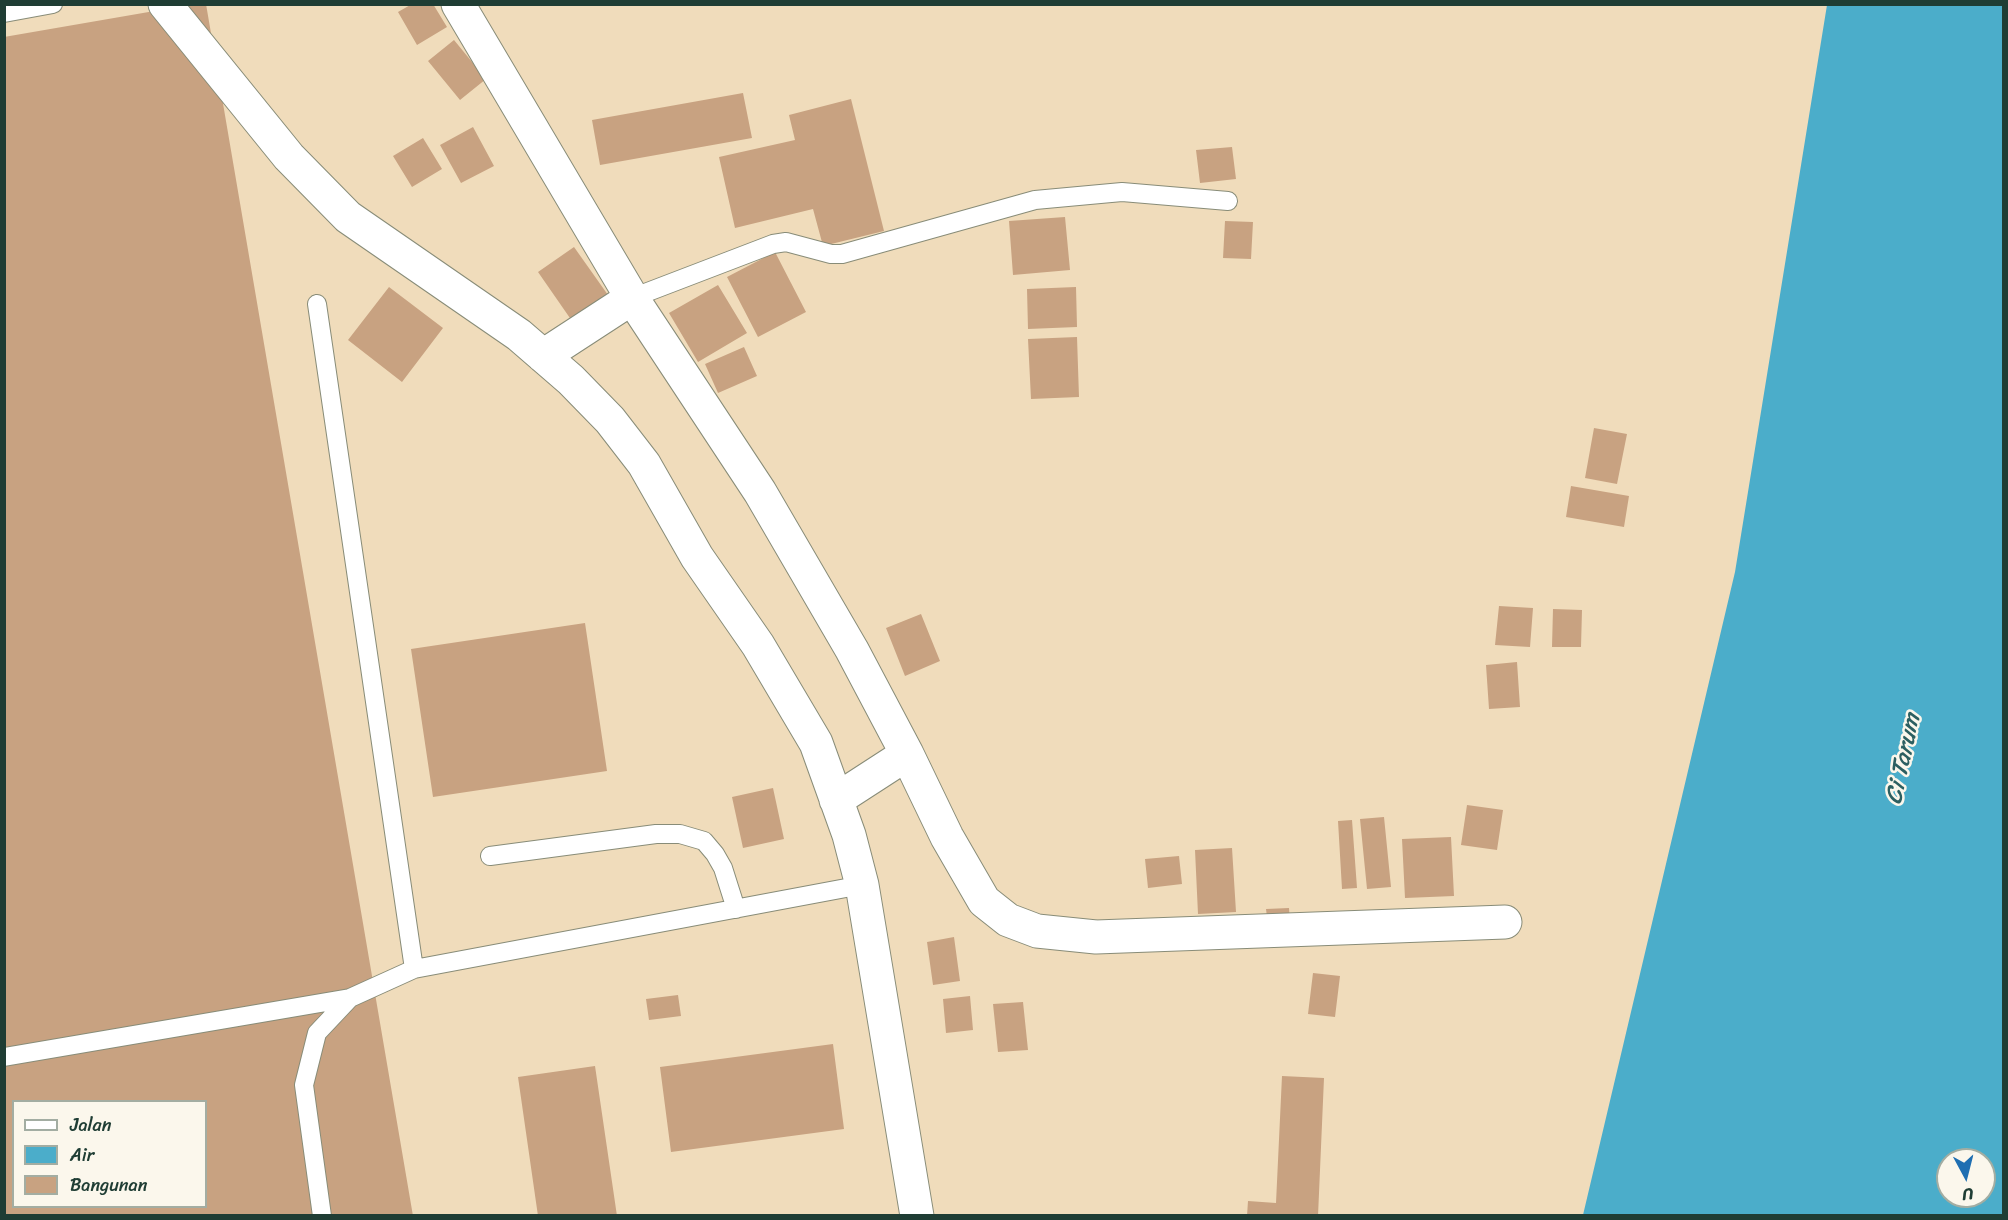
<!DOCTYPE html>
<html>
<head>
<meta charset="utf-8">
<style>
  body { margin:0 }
  #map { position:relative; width:2008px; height:1220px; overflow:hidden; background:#f0dcbb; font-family:Sriracha,sans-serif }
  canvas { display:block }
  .frame { position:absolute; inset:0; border:6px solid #1f3d34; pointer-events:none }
  .legend { position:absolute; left:12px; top:1100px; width:195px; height:108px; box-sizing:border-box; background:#fbf7ec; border:2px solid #a3ada2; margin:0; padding:8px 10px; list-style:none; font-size:18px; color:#1f3d34 }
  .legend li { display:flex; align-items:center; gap:12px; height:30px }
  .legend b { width:30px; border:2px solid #a3ada2 }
  .north { position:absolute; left:1936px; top:1148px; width:60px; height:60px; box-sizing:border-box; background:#fbf7ec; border:2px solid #a3ada2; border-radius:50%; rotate:173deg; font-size:16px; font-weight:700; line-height:24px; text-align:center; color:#1f3d34 }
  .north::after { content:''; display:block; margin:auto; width:21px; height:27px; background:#1f6fb2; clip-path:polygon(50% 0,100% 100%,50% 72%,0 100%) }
</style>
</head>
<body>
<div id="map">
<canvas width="2008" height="1220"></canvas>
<div class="frame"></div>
<ul class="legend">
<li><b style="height:8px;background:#fff"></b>Jalan</li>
<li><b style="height:16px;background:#4badca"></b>Air</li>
<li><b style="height:16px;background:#c8a281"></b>Bangunan</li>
</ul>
<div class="north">U</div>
</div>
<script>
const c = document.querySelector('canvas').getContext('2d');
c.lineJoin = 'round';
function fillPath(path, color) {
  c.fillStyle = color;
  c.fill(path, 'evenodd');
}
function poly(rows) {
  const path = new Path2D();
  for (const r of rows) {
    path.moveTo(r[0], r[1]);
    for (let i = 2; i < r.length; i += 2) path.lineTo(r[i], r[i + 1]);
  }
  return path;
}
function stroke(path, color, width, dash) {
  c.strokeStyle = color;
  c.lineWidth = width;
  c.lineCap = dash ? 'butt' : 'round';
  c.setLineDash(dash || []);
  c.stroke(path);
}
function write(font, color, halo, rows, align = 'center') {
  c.font = font + ' Sriracha,sans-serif';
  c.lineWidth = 5;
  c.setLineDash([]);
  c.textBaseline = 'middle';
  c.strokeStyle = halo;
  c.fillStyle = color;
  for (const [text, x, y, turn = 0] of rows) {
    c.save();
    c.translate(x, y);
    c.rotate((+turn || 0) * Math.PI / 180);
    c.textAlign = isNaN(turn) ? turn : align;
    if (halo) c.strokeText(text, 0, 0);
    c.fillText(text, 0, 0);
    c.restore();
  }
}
const water = poly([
  [1827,5,2003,5,2003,1215,1583,1215,1735,572],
  [1948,1160,1984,1160,1984,1196,1948,1196]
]);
const building = poly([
  [195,4,206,4,413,1216,4,1216,4,37],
  [14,1102,206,1102,206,1206,14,1206],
  [412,4,433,4,447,27,417,45,398,12],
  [454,40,486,79,460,100,428,61],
  [743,93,752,138,600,165,592,120],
  [851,99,884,231,823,246,813,209,735,228,719,157,795,140,789,115],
  [473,127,494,166,461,183,440,145],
  [423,138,442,169,412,187,393,156],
  [1232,147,1236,179,1200,183,1196,150],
  [1065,217,1070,270,1013,275,1009,221],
  [1225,221,1253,222,1251,259,1223,258],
  [574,247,608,295,572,321,538,272],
  [775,252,806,312,758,337,727,277],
  [718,285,747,333,698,362,669,313],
  [389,287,443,328,402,382,348,340],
  [1076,287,1077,327,1028,329,1027,289],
  [1077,337,1079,397,1031,399,1028,339],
  [744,347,757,376,718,393,705,364],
  [1594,428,1627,434,1617,484,1585,478],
  [1571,486,1629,496,1624,527,1566,517],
  [1499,606,1533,608,1530,647,1495,645],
  [1553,609,1582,610,1581,647,1552,647],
  [921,614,940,661,905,676,886,628],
  [585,623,607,771,433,797,411,649],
  [1517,662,1520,707,1489,709,1486,665],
  [773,788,784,839,743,848,732,797],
  [1467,805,1503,810,1497,850,1461,845],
  [1384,817,1391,887,1367,889,1360,819],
  [1352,820,1357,888,1342,889,1338,821],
  [1451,837,1454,896,1405,898,1402,839],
  [1232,848,1236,912,1198,914,1195,850],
  [1179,856,1182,884,1148,888,1145,859],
  [1289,908,1290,923,1268,925,1266,909],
  [954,937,960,981,933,985,927,942],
  [1313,973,1340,976,1335,1017,1308,1014],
  [678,995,681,1016,649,1020,646,999],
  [970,996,973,1030,946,1033,943,999],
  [1023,1002,1028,1050,998,1052,993,1004],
  [833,1044,844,1129,671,1152,660,1067],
  [595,1066,617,1216,538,1216,518,1077],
  [1282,1076,1324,1078,1318,1216,1247,1216,1248,1201,1276,1203]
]);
const lane = poly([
  [4,13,53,4],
  [632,298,773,244,786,242,831,254,842,254,1035,200,1122,192,1228,201],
  [317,304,414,969],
  [490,856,656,834,680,834,704,841,715,854,723,868,736,909],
  [4,1057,350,998],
  [322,1216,304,1085,317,1033,350,998,414,969,862,885]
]);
const street = poly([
  [165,4,289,157,348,217,519,335,571,380,610,420,644,464,697,557,758,645,816,743,849,835,862,885,917,1216],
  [458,4,632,298,760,492,852,650,907,754,947,837,984,901,1008,920,1037,931,1096,937,1505,922],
  [543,356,632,298],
  [836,800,907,754]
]);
const waterNames = [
  ["Ci Tarum",1904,759,-78]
];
fillPath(water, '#4badca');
fillPath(building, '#c8a281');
stroke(lane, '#888c78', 20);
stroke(street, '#888c78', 35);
stroke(lane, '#fff', 18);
stroke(street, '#fff', 33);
write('italic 24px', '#2c5f61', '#fbf7ec', waterNames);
</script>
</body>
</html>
